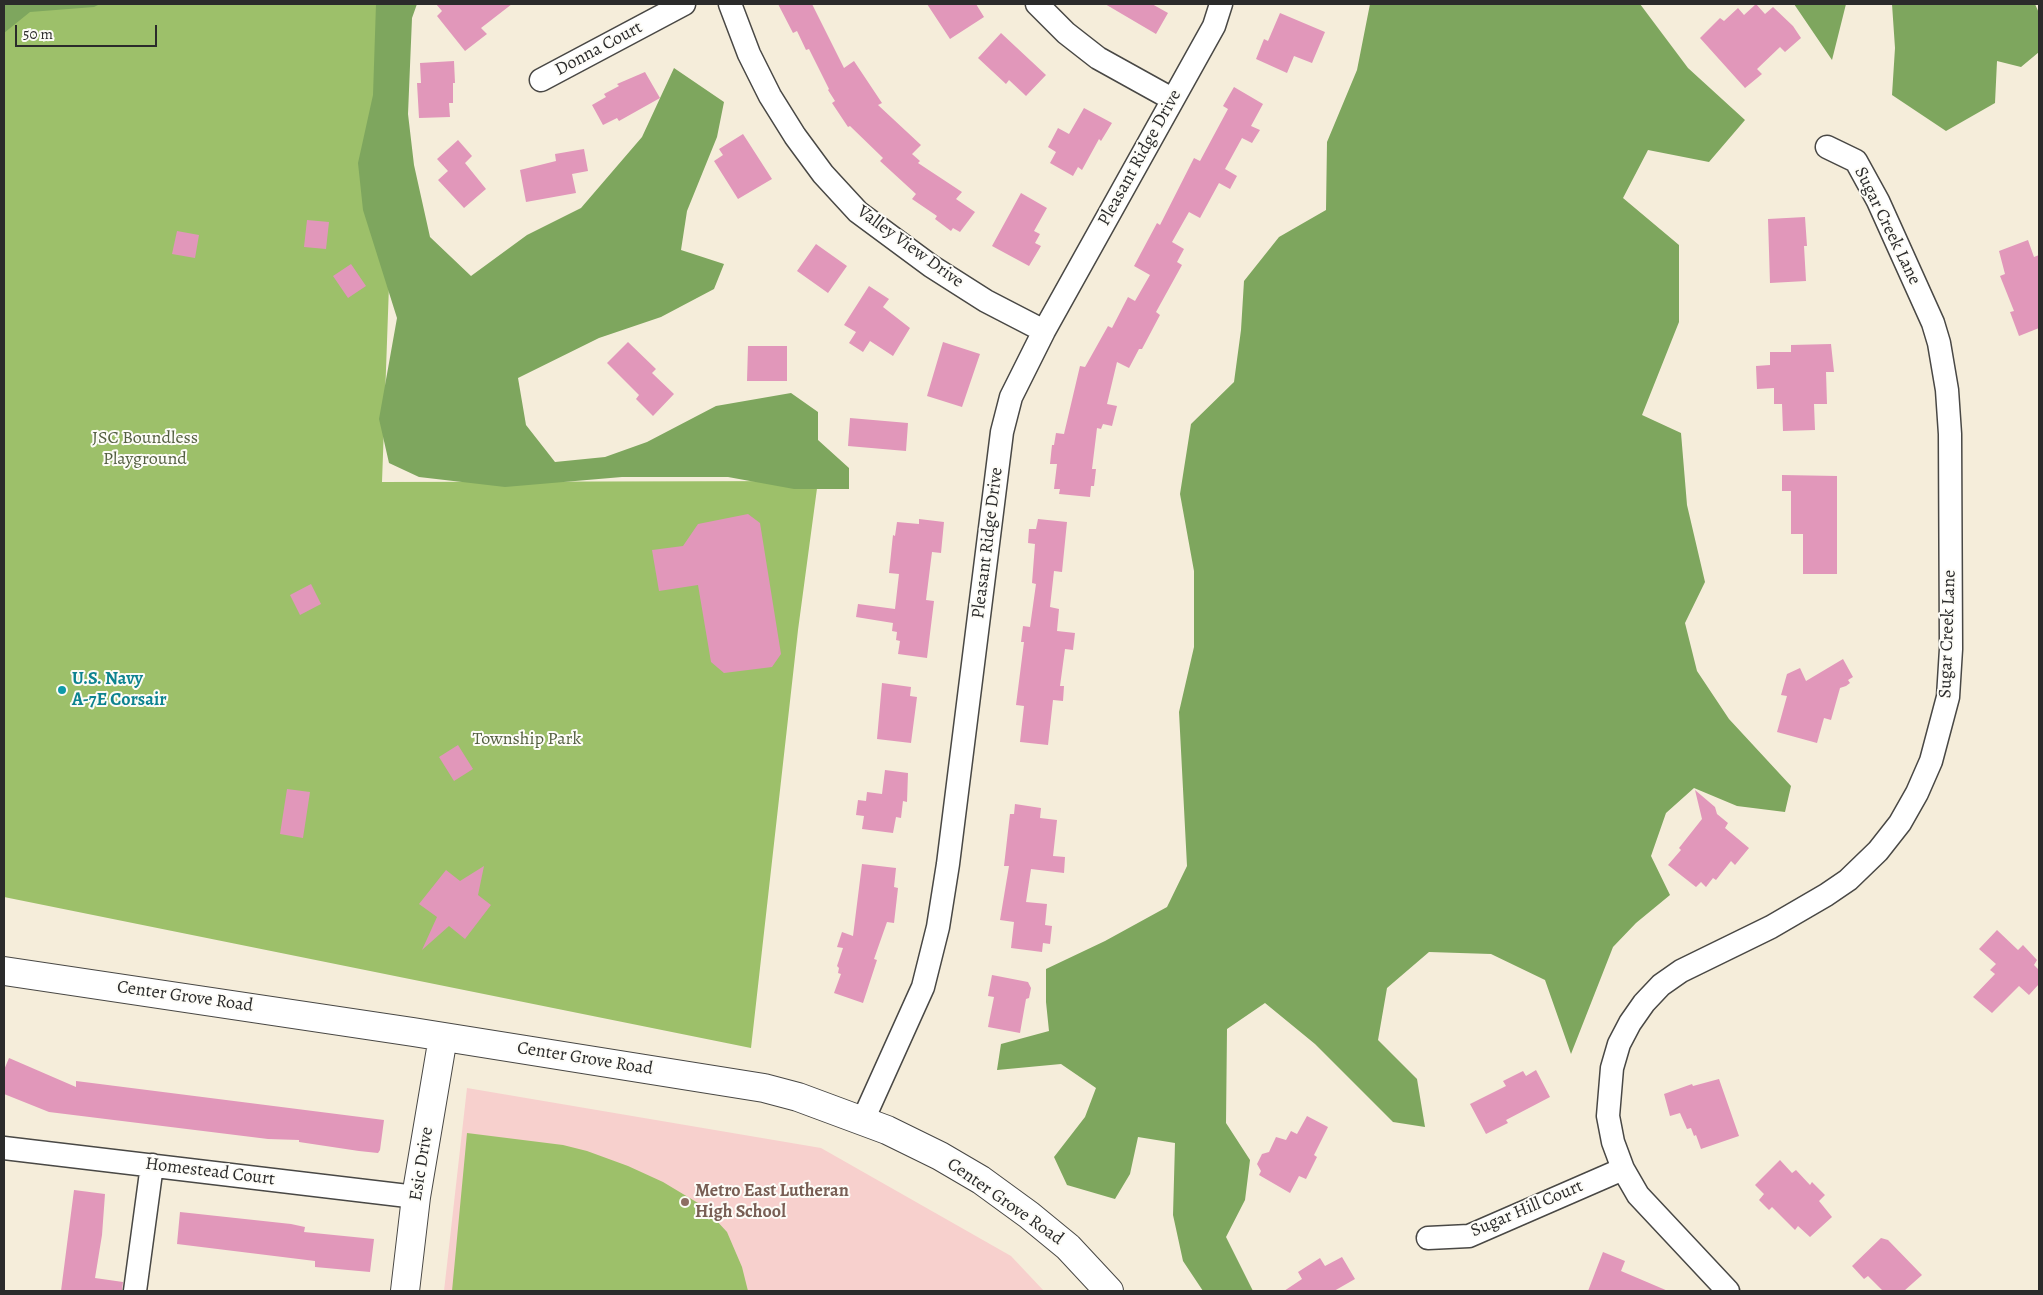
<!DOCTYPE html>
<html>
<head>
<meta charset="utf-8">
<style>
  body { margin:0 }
  #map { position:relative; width:2043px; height:1295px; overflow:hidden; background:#f5edda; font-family:Alegreya,serif }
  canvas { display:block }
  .frame { position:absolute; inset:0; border:5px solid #2b2b2b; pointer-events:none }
  .scale { position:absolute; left:15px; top:25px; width:142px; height:22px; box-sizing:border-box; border:2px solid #2b2b2b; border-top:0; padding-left:6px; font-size:15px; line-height:18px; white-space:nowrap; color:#2b2b2b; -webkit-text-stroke:4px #fdfcf7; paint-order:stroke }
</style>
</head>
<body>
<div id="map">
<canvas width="2043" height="1295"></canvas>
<div class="frame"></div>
<div class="scale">50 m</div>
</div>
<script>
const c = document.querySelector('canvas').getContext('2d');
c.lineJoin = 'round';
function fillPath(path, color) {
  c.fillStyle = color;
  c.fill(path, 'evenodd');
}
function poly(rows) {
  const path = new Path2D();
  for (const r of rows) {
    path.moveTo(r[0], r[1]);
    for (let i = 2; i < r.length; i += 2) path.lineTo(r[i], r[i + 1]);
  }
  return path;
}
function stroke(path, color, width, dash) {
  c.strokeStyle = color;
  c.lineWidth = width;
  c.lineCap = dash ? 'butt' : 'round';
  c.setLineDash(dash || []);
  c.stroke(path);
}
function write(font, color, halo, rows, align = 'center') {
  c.font = font + ' Alegreya,serif';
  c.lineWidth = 4;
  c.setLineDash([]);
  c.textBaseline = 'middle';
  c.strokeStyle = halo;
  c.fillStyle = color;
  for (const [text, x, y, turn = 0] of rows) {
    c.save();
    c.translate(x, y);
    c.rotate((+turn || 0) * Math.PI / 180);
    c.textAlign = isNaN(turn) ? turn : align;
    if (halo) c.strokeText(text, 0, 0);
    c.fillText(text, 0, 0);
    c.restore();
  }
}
const built = poly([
  [467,1088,821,1148,1011,1256,1044,1291,444,1291]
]);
const green = poly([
  [4,4,399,4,382,482,818,481,798,630,751,1048,4,897],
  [467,1133,563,1145,587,1151,628,1166,663,1182,703,1206,727,1232,742,1267,748,1291,452,1291]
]);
const forest = poly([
  [4,4,100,4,94,7,30,12,4,33],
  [376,4,417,4,412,18,408,114,414,165,430,237,471,276,527,235,581,208,642,137,674,68,724,102,717,137,687,211,681,250,724,264,714,289,661,317,599,338,518,378,526,425,555,462,605,457,647,442,716,406,791,393,818,412,818,440,849,468,849,489,794,489,728,477,622,477,505,487,419,477,389,463,379,419,397,318,363,210,358,163,373,95],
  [1370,4,1640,4,1688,68,1745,120,1709,162,1648,150,1623,198,1679,245,1679,322,1642,415,1681,433,1687,505,1705,582,1685,623,1697,671,1729,719,1791,786,1785,812,1737,806,1694,788,1666,813,1651,856,1670,895,1636,923,1613,947,1571,1054,1545,980,1491,954,1429,952,1387,988,1378,1040,1417,1079,1425,1127,1393,1122,1315,1044,1265,1003,1227,1029,1226,1123,1250,1160,1245,1200,1226,1237,1253,1291,1203,1291,1183,1261,1173,1215,1175,1143,1138,1137,1130,1174,1115,1199,1067,1185,1054,1157,1085,1117,1096,1088,1061,1064,997,1070,1001,1044,1049,1031,1046,1002,1046,969,1105,941,1167,907,1187,866,1179,712,1194,647,1194,571,1180,494,1191,424,1234,382,1241,330,1244,281,1279,237,1326,210,1327,142,1357,70],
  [1793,4,1846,4,1832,60,1794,4],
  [1892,4,2035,4,2039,13,2039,52,2021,67,1997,61,1995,103,1946,131,1892,95,1895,48]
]);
const building = poly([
  [436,4,512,4,481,28,487,34,465,51,437,16,442,11],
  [778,4,812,4,844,68,854,61,882,103,878,105,921,145,912,154,920,161,918,163,962,192,956,199,975,212,960,232,953,228,951,231,935,219,937,216,912,199,916,194,880,161,883,158,850,126,848,127,832,103,835,101,828,90,829,89,809,49,806,50,797,31,793,33],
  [927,4,976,4,984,17,950,39],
  [1105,4,1152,4,1168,13,1156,34],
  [1756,4,1765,14,1773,7,1793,26,1801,38,1785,52,1780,47,1757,69,1762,74,1745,88,1700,38,1720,18,1724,21,1738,8,1744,15],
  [1280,13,1325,32,1312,63,1294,56,1287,73,1256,59,1264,39,1268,41],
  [1001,33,1046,75,1026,96,1009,80,1006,84,978,58],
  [454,61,455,83,453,83,453,103,449,103,450,117,419,118,417,83,421,83,420,63],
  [645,72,660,98,619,121,617,118,603,125,592,105,606,97,604,94,619,86,617,84],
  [1234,87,1263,104,1251,126,1260,130,1252,143,1242,138,1225,169,1237,176,1230,189,1219,183,1200,218,1189,212,1172,242,1184,249,1177,262,1182,265,1156,312,1160,315,1142,349,1139,349,1129,368,1117,362,1107,404,1117,406,1112,426,1103,424,1101,429,1097,428,1092,469,1096,469,1094,486,1091,486,1090,497,1059,494,1060,489,1054,489,1057,464,1050,464,1052,445,1054,445,1056,433,1064,434,1080,366,1085,367,1108,326,1112,328,1128,297,1135,301,1150,275,1134,266,1157,223,1160,225,1194,158,1200,161,1228,109,1223,106],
  [1084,108,1112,123,1101,141,1099,139,1082,170,1078,167,1073,176,1050,163,1056,152,1048,147,1058,128,1069,134],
  [743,134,772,179,738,199,714,161,723,155,719,149],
  [458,140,472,156,465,163,486,189,464,208,438,180,448,171,437,159],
  [584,149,588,171,572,174,576,193,526,202,520,170,556,161,555,154],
  [1021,193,1047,208,1034,231,1040,234,1035,243,1041,246,1029,266,992,246],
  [1805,217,1807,246,1804,246,1806,281,1770,283,1768,219],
  [307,220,329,222,326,249,304,247],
  [177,231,199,235,195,258,172,254],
  [2028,240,2034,257,2039,255,2039,328,2019,336,2010,312,2014,311,2000,276,2005,274,1999,251],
  [816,244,847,266,828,293,797,271],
  [351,264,366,286,348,298,333,276],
  [869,286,889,299,883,307,910,328,893,356,870,341,863,352,849,343,856,332,844,325],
  [628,342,656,369,652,373,674,394,653,416,636,399,639,395,607,363],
  [943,342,980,354,962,407,927,396],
  [1831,344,1834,372,1826,372,1827,404,1814,404,1815,430,1783,431,1782,404,1774,404,1774,388,1757,389,1756,366,1770,365,1770,352,1791,352,1791,345],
  [748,346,787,346,787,381,747,381],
  [850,418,908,423,906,451,848,446],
  [1782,475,1837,476,1837,574,1803,574,1803,534,1791,534,1791,491,1782,491],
  [748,514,760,523,781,654,772,667,724,673,711,662,698,585,659,591,652,550,683,546,698,524],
  [919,519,944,522,941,553,932,552,926,600,934,601,927,658,898,654,900,641,896,640,897,632,892,631,893,623,856,617,858,604,895,609,899,574,889,573,893,535,895,536,897,522,919,524],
  [1038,519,1067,522,1062,572,1054,571,1050,607,1059,609,1057,631,1075,633,1073,650,1065,649,1060,686,1064,686,1063,701,1053,700,1048,745,1020,742,1024,706,1016,705,1024,642,1021,642,1023,626,1030,627,1036,584,1032,583,1035,544,1028,543,1029,529,1036,529],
  [311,584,321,604,300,615,290,595],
  [1843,659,1853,677,1848,680,1850,683,1846,686,1840,688,1831,720,1824,718,1817,743,1777,732,1787,696,1781,695,1787,674,1800,668,1806,681],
  [882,683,911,687,910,696,917,697,911,743,877,739],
  [458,745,473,769,454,781,439,757],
  [885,770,908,773,907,802,903,801,901,818,896,817,893,833,862,829,864,816,856,815,858,800,866,801,867,792,882,794],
  [287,789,310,792,303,838,280,834],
  [1695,790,1715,807,1717,814,1728,823,1725,828,1749,848,1735,865,1731,861,1716,880,1713,878,1706,887,1701,882,1696,887,1668,865,1681,850,1679,848,1702,819],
  [1015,804,1041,808,1040,818,1057,820,1053,856,1065,857,1064,873,1031,869,1026,902,1047,904,1045,925,1052,926,1050,944,1043,943,1042,952,1011,948,1014,922,1000,920,1009,866,1004,866,1010,814,1014,814],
  [862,864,896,868,894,887,898,888,894,923,887,922,874,959,877,960,863,1003,834,993,841,974,838,973,839,968,837,966,843,948,837,947,842,932,853,936],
  [484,866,478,895,491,905,465,939,449,926,422,950,437,917,419,904,446,870,460,881],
  [1997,930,2018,950,2023,945,2037,960,2034,965,2039,970,2039,984,2029,995,2019,986,1992,1013,1973,997,1995,974,1990,970,1996,964,1979,949],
  [992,975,1028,982,1031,988,1029,998,1026,999,1020,1033,988,1027,994,997,988,996],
  [9,1058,76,1087,76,1081,384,1120,380,1150,378,1153,359,1151,299,1142,299,1140,268,1139,49,1112,4,1094,4,1070],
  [1536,1070,1550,1097,1506,1120,1508,1123,1486,1134,1470,1104,1506,1086,1503,1081,1523,1071,1526,1076],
  [1719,1079,1739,1136,1701,1149,1696,1135,1694,1136,1691,1128,1687,1129,1680,1113,1670,1116,1664,1094,1692,1084,1693,1086],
  [1307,1116,1328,1127,1314,1155,1317,1157,1306,1179,1299,1176,1290,1193,1259,1175,1261,1171,1257,1164,1262,1154,1269,1152,1276,1137,1286,1140,1291,1131,1297,1134],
  [1780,1160,1792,1173,1796,1170,1810,1185,1812,1182,1825,1195,1819,1201,1832,1217,1810,1237,1798,1226,1795,1230,1772,1207,1769,1210,1759,1200,1764,1194,1755,1185],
  [74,1190,105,1194,102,1235,95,1278,123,1282,122,1291,61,1291],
  [180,1212,291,1224,305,1227,304,1232,374,1239,370,1272,315,1267,315,1261,177,1244],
  [1881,1238,1888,1240,1922,1275,1904,1291,1883,1291,1868,1276,1864,1279,1852,1266],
  [1603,1252,1625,1261,1621,1271,1668,1291,1588,1291],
  [1342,1257,1355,1279,1334,1291,1284,1291,1302,1279,1298,1272,1320,1258,1325,1266]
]);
const minor = poly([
  [730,4,749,54,770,96,795,136,823,174,858,212,931,266,986,301,1044,331],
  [1037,4,1066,33,1098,58,1172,99],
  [541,80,684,4],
  [863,1120,923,987,938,927,948,864,1002,432,1011,397,1044,331,1214,26,1221,4],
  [4,1148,416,1197],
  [1428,1238,1469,1236,1623,1169],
  [135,1291,152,1165],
  [1728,1291,1638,1195,1623,1169,1613,1142,1608,1116,1612,1068,1619,1044,1630,1023,1644,1003,1661,985,1681,971,1771,927,1826,895,1848,880,1878,851,1900,823,1917,793,1931,761,1948,697,1951,649,1950,434,1947,390,1939,343,1933,323,1878,201,1856,161,1827,147]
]);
const tertiary = poly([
  [4,971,413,1032,764,1088,798,1097,887,1130,940,1156,981,1180,1029,1215,1068,1247,1109,1291],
  [405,1291,416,1197,443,1037]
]);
const markers = [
  [62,690,5,"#0f9aa8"],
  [685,1202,5,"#8d6e63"]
];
const streetNames = [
  ["Donna Court",599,49,-28],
  ["Pleasant Ridge Drive",1140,158,-61],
  ["Sugar Creek Lane",1887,226,64],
  ["Valley View Drive",910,247,36],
  ["Pleasant Ridge Drive",988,543,-83],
  ["Sugar Creek Lane",1948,634,-88],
  ["Center Grove Road",185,997,8],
  ["Center Grove Road",585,1059,9],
  ["Esic Drive",422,1164,-81],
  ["Homestead Court",210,1172,7],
  ["Center Grove Road",1005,1202,35],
  ["Sugar Hill Court",1527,1209,-23]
];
const parkNames = [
  ["JSC Boundless",145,439],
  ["Playground",145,460],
  ["Township Park",527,740]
];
const cultureNames = [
  ["U.S. Navy",72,680],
  ["A-7E Corsair",72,701]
];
const educationNames = [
  ["Metro East Lutheran",695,1192],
  ["High School",695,1213]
];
fillPath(built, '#f7d0cd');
fillPath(green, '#9dc06a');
fillPath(forest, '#7ea65e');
fillPath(building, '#e197ba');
stroke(minor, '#494845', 25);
stroke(tertiary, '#494845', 30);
stroke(minor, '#fff', 22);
stroke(tertiary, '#fff', 28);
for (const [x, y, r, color] of markers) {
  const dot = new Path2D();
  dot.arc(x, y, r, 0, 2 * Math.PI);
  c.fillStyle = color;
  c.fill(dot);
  stroke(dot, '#fdfcf7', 2);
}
write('18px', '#2b2b2b', '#fdfcf7', streetNames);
write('18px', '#535f41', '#fdfcf7', parkNames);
write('bold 18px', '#0d838f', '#fdfcf7', cultureNames, 'left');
write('bold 18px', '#785e54', '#fdfcf7', educationNames, 'left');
</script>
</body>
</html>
